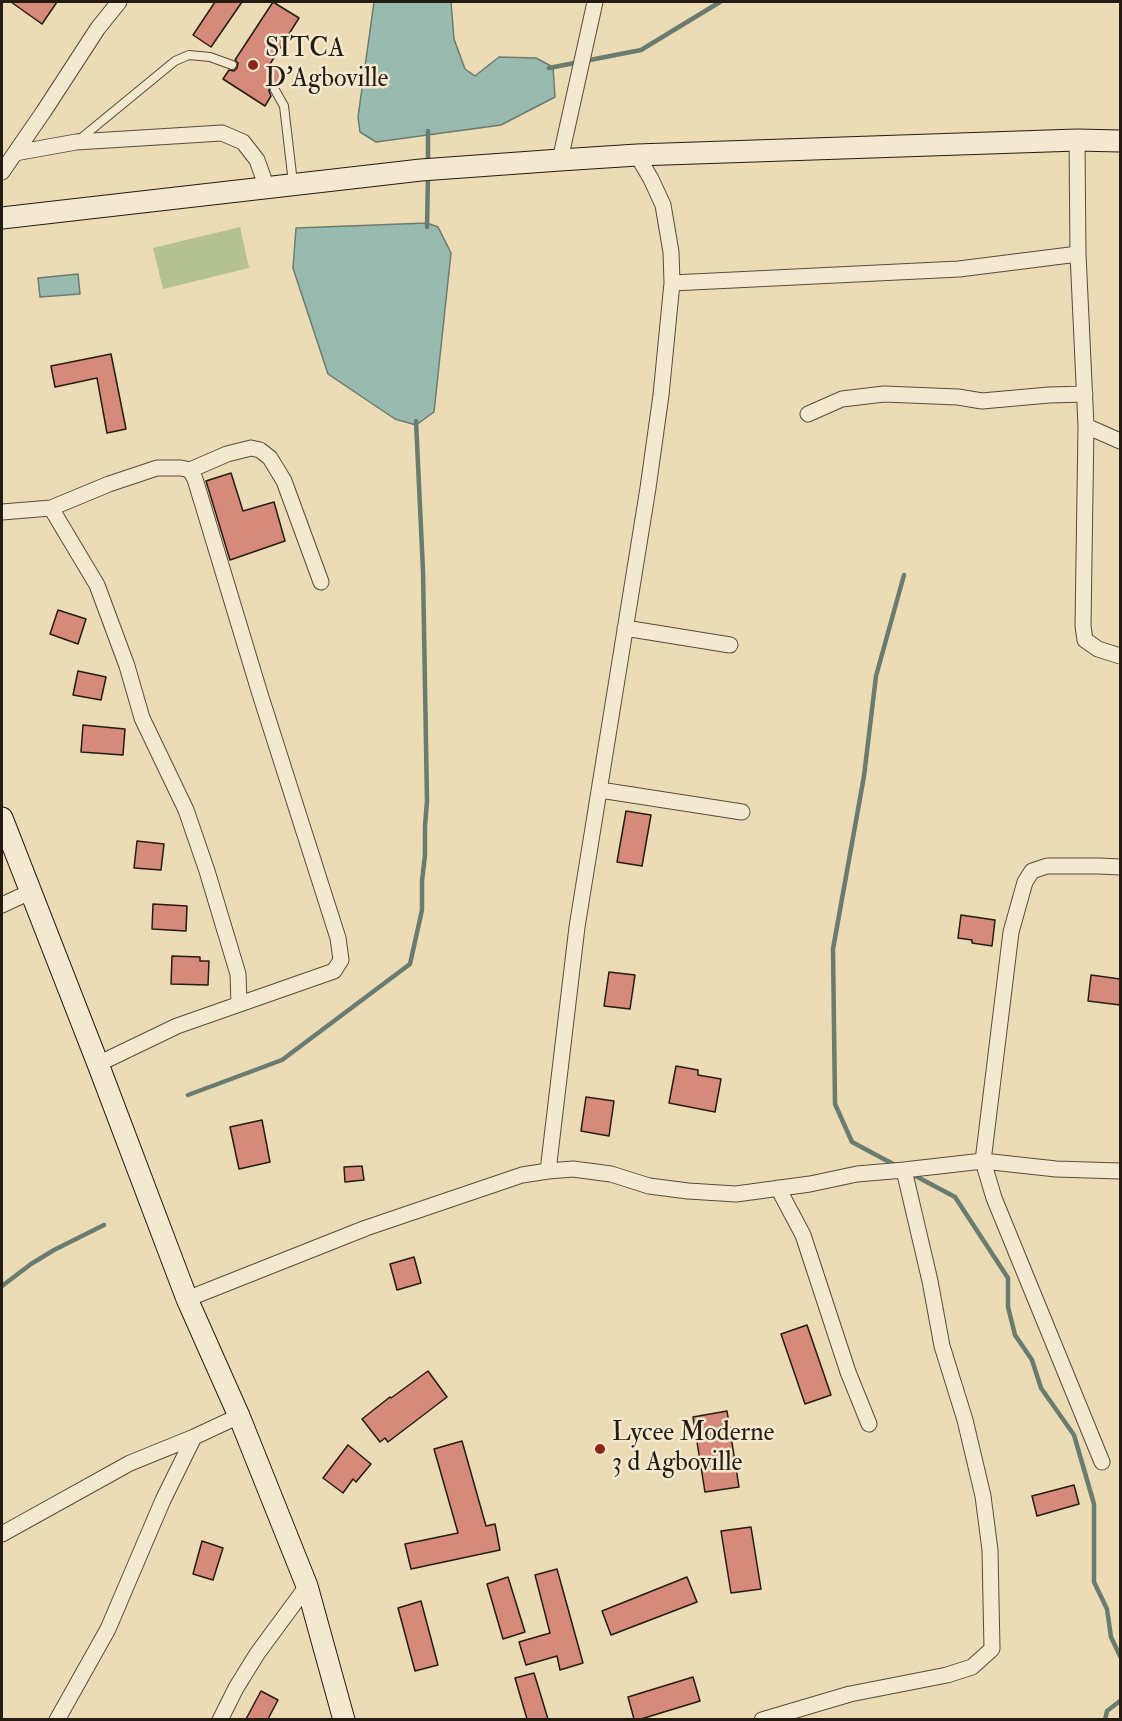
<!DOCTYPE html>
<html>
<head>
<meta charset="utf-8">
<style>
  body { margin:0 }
  #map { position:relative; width:1122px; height:1721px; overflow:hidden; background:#ecdcb6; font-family:"IM FELL Double Pica",serif }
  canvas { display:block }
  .frame { position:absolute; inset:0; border:3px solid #241c12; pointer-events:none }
</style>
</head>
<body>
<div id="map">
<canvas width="1122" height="1721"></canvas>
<div class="frame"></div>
</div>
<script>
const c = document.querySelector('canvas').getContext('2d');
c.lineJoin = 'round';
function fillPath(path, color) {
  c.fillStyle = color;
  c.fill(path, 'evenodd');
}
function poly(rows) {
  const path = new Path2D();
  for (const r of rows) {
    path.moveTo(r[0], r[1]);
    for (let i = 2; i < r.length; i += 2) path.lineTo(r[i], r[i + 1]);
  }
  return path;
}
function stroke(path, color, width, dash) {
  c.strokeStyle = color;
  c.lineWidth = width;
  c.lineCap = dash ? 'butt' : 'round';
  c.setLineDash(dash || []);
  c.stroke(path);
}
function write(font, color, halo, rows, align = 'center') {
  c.font = font + ' "IM FELL Double Pica",serif';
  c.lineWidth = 5;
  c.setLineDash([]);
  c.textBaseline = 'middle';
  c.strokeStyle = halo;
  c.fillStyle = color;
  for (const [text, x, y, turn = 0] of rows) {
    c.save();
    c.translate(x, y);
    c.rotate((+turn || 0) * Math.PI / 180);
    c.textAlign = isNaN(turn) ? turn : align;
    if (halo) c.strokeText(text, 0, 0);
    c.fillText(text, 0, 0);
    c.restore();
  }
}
const green = poly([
  [240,227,249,268,163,289,153,248]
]);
const water = poly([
  [374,2,451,2,454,39,465,69,475,76,499,57,536,58,553,67,555,97,501,125,376,142,360,132,358,117,374,2],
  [427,223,438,227,451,253,434,412,416,425,395,419,328,374,293,268,296,228,427,223],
  [78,274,80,294,40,297,38,278,78,274]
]);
const stream = poly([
  [549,68,641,50,720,2],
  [428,164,428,131],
  [427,227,428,176],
  [188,1095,282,1060,410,964,422,910,422,881,425,855,425,826,427,801,423,571,416,421],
  [895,1165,852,1142,835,1104,833,949,864,776,876,676,904,575],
  [910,1173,955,1197,1008,1278,1008,1307,1015,1335,1032,1360,1041,1388,1074,1435,1094,1504,1094,1582,1107,1609,1111,1637,1120,1656],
  [2,1286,31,1264,54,1250,104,1225],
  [1105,1720,1107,1711,1120,1701]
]);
const building = poly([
  [11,2,57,2,42,24,11,2],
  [215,2,242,2,211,47,193,35,215,2],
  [273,2,299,18,270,64,285,74,278,85,274,84,270,86,269,91,271,96,265,106,223,79,229,70,234,71,237,68,238,63,235,60,273,2],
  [111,354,126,429,107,433,97,378,55,387,51,366,111,354],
  [231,473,243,511,274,502,285,541,230,560,206,481,231,473],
  [58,610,86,619,78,644,50,634,58,610],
  [78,671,106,677,101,700,73,695,78,671],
  [83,725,125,729,123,755,81,752,83,725],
  [626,811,651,815,642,866,617,862,626,811],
  [137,841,164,844,161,870,134,868,137,841],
  [153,904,187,906,186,931,152,929,153,904],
  [961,915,995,920,992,946,972,943,972,940,958,938,961,915],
  [172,956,200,957,200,961,209,961,208,985,171,984,172,956],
  [609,972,635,975,630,1009,604,1006,609,972],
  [1091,975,1120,979,1120,1005,1088,1001,1091,975],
  [676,1066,698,1070,698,1075,721,1079,715,1112,669,1103,676,1066],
  [586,1097,614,1101,609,1136,581,1131,586,1097],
  [262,1120,270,1162,239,1169,230,1127,262,1120],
  [362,1166,364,1180,345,1182,344,1167,362,1166],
  [414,1257,421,1283,397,1290,390,1264,414,1257],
  [807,1325,831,1395,805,1404,781,1334,807,1325],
  [428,1371,447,1397,388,1442,385,1438,380,1442,362,1419,390,1397,391,1398,428,1371],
  [727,1411,739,1487,705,1492,693,1417,727,1411],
  [462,1441,486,1526,495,1524,500,1550,411,1569,405,1544,458,1533,434,1449,462,1441],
  [348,1445,371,1464,356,1482,353,1479,343,1493,323,1478,348,1445],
  [1074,1485,1079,1504,1037,1516,1032,1496,1074,1485],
  [751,1527,761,1589,731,1593,721,1531,751,1527],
  [202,1541,223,1548,213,1580,193,1574,202,1541],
  [557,1569,583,1663,560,1670,557,1656,526,1665,519,1642,550,1633,535,1575,557,1569],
  [508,1577,525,1632,503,1639,487,1584,508,1577],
  [687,1577,697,1602,611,1635,602,1611,687,1577],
  [421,1601,438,1665,415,1671,398,1608,421,1601],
  [534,1673,548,1719,527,1719,515,1678,534,1673],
  [693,1677,700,1701,641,1719,634,1719,628,1697,693,1677],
  [261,1691,278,1700,268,1719,246,1719,261,1691]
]);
const lane = poly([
  [275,90,284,106,293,183],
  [80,139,175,61,189,55,210,57,232,65]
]);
const street = poly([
  [1077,140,1078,254,1086,426,1083,626,1085,640,1098,649,1120,656],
  [15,153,76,142,222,133,243,142,257,160,267,188],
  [560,160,595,2],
  [2,172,44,111,98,28,119,2],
  [672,283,959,269,1078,254],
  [808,414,842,399,884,394,958,397,982,401,1049,395,1085,394],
  [1086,426,1120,441],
  [190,470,227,454,251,448,260,450,270,458,284,481,321,582],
  [51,508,97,585,127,666,142,718,186,810,207,871,238,974,239,1004],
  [2,512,51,508,109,484,157,468,181,468,190,470,195,479,260,694,338,938,341,960,334,971,177,1026,98,1064],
  [625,628,730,645],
  [600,790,742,812],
  [2,905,30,892],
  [548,1171,577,927,648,488,661,395,672,283,671,252,663,205,651,179,637,155],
  [778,1188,803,1235,848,1372,869,1424],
  [187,1299,366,1228,522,1175,548,1171,573,1169,611,1174,649,1186,688,1191,736,1194,810,1184,857,1174,904,1170,983,1161,1056,1169,1120,1171],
  [1102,1462,994,1198,983,1161,1011,932,1025,882,1032,871,1047,866,1099,866,1120,867],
  [2,1534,130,1463,194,1437,239,1416],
  [57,1720,108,1629,163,1500,194,1437],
  [220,1720,236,1688,257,1654,307,1586],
  [762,1720,850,1694,947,1675,972,1667,992,1649,990,1550,983,1496,965,1420,942,1346,930,1281,904,1170]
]);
const secondary = poly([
  [2,218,421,170,560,160,637,155,1077,140,1120,141],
  [2,818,98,1064,187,1299,239,1416,307,1586,344,1720]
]);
const markers = [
  [253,65,6,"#8f2418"],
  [600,1449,6,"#8f2418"]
];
const poiNames = [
  ["SITCA",265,50],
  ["D'Agboville",265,80],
  ["Lycee Moderne",612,1434],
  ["3 d Agboville",612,1464]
];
fillPath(green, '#b4c190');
fillPath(water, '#99bbaf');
stroke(water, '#6a7b70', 1.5);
stroke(stream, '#6a7b70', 4.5);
fillPath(building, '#d68a79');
stroke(building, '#241c12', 1.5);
stroke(lane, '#564c3b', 10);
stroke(street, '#564c3b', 17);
stroke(secondary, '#241c12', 23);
stroke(lane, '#f3e8d0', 8);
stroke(street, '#f3e8d0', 15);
stroke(secondary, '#f3e8d0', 21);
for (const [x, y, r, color] of markers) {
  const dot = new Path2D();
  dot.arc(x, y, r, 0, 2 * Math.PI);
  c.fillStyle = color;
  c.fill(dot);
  stroke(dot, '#f3e8d0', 2);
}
write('26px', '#241c12', '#f3e8d0', poiNames, 'left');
</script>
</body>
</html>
